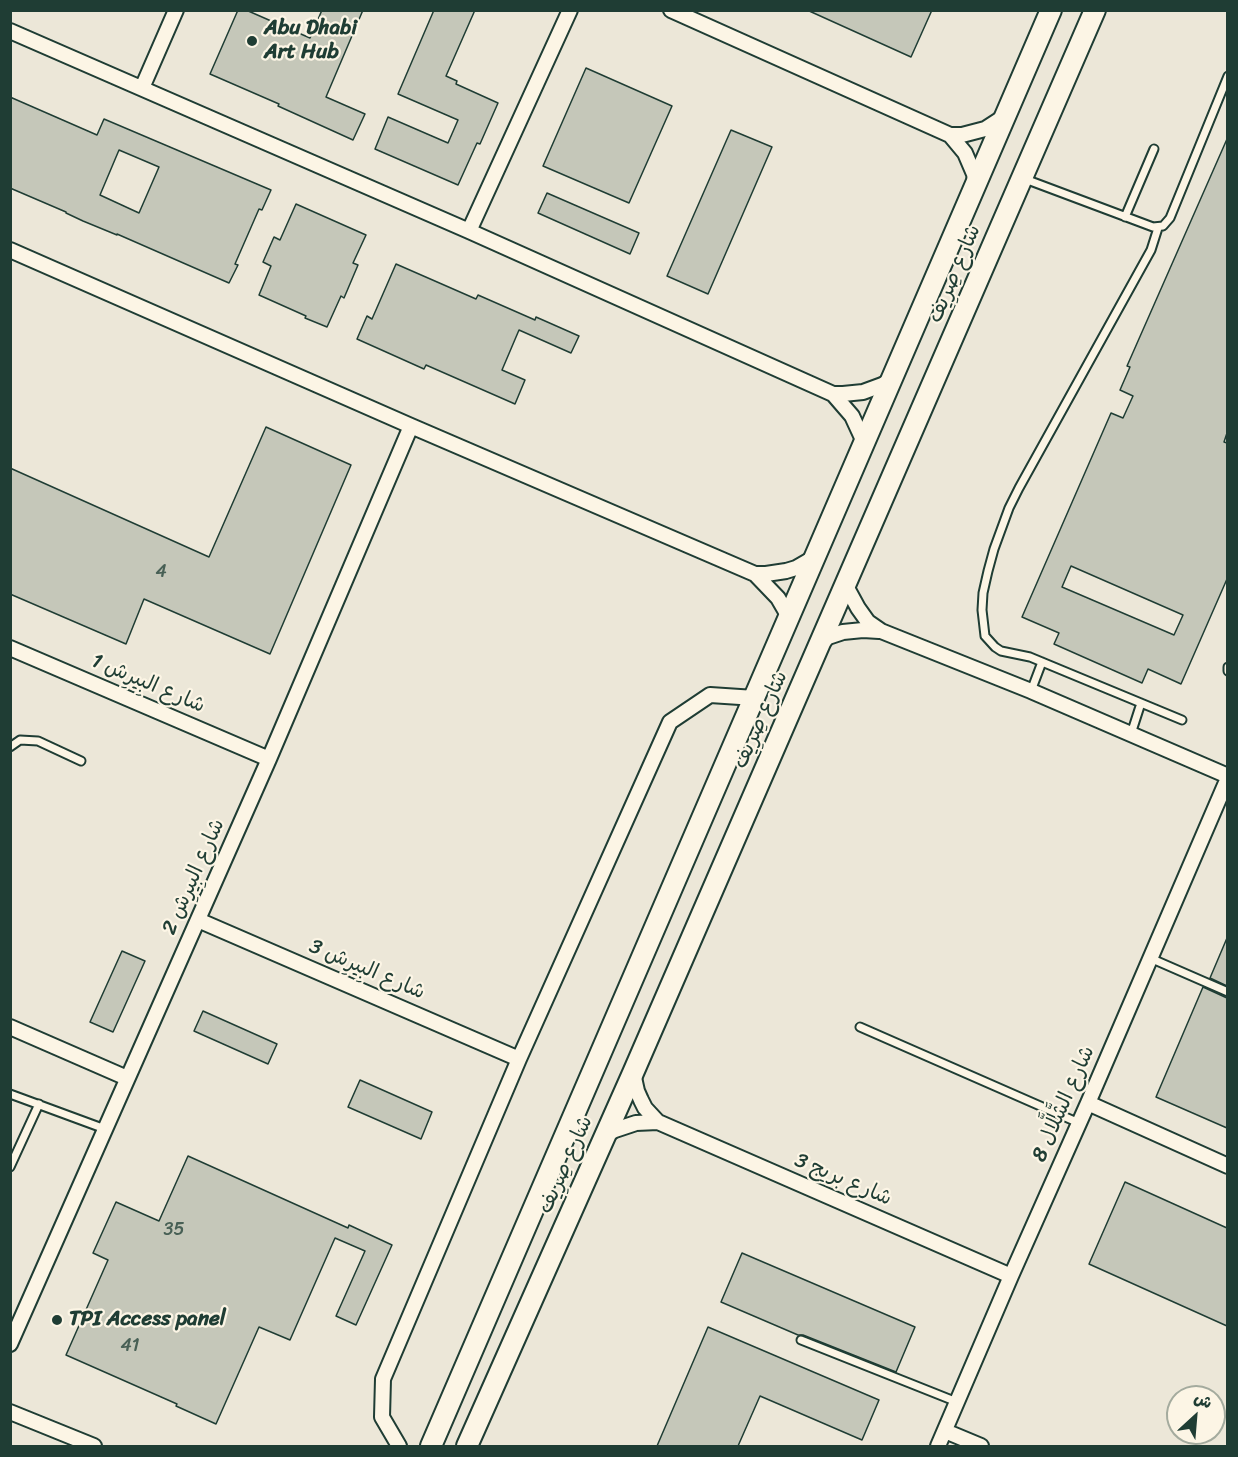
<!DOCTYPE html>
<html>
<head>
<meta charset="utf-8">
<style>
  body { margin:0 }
  #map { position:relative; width:1238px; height:1457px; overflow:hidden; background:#fcf5e5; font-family:Sriracha,"Playpen Sans Arabic",sans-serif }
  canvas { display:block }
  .frame { position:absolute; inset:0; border:12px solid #1f3d34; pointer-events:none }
  .north { position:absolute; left:1166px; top:1385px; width:60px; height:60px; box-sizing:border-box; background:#fcf5e5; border:2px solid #a4ab9e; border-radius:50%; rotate:26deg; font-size:16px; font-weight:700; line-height:24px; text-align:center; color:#1f3d34 }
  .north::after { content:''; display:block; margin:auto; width:21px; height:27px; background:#1f3d34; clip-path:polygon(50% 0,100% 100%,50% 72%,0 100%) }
</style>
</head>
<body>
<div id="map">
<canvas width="1238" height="1457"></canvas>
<div class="frame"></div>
<div class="north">ش</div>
</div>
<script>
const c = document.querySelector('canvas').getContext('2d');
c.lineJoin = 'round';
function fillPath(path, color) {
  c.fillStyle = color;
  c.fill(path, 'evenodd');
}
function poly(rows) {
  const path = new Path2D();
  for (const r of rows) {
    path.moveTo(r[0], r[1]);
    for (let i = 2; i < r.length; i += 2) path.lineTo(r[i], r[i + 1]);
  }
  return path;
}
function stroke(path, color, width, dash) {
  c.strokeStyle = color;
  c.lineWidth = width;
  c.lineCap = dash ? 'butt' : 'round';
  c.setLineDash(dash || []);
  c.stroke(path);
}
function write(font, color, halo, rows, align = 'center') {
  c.font = font + ' Sriracha,"Playpen Sans Arabic",sans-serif';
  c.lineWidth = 4.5;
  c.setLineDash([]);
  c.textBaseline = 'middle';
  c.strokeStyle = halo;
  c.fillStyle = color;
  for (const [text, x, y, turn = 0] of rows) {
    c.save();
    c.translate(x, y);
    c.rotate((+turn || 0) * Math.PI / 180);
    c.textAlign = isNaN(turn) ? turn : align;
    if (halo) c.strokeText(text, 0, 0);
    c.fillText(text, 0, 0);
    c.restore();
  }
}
const built = poly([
  [10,11,1227,11,1227,1446,11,1446],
  [1178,1397,1214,1397,1214,1433,1178,1433]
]);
const building = poly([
  [238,10,246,10,310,38,322,10,363,10,326,97,365,114,353,140,278,106,279,104,210,74,238,10],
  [434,10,475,10,446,76,457,81,456,84,498,103,480,144,477,143,458,185,375,149,388,117,448,143,458,120,398,94,434,10],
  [807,10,932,10,911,57,807,10],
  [586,68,672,106,629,203,543,166,586,68],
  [10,97,97,135,104,119,271,190,262,210,259,209,235,264,238,265,229,283,117,234,117,235,83,221,66,213,66,212,10,188,10,97],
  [119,150,159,167,139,213,100,195,119,150],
  [731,130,772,147,708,294,667,276,731,130],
  [1227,139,1227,433,1224,442,1227,443,1227,579,1181,684,1148,669,1142,683,1054,644,1059,633,1022,617,1111,413,1123,418,1133,396,1120,390,1130,367,1127,366,1227,139],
  [1071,566,1183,615,1174,635,1062,587,1071,566],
  [547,193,639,233,630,254,538,213,547,193],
  [296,204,366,235,353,263,358,265,344,298,341,296,327,327,305,318,306,316,259,295,271,266,263,262,274,237,280,240,296,204],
  [396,264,476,299,478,295,535,320,536,317,579,336,571,353,519,330,502,370,525,380,515,404,426,365,424,369,357,339,367,316,372,319,396,264],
  [266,427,351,465,270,654,144,599,126,644,10,594,10,468,209,557,266,427],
  [1227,938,1227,986,1210,978,1227,938],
  [122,951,145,961,113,1032,90,1022,122,951],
  [1203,987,1227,998,1227,1128,1156,1097,1203,987],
  [203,1011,277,1044,268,1064,194,1031,203,1011],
  [360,1080,432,1112,421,1139,348,1107,360,1080],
  [188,1156,348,1228,349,1225,392,1245,356,1325,336,1316,365,1251,335,1238,290,1340,259,1327,216,1424,176,1406,177,1404,66,1355,108,1260,93,1253,116,1202,159,1221,188,1156],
  [1125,1182,1227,1228,1227,1326,1089,1264,1125,1182],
  [742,1253,915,1327,896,1372,803,1335,798,1335,721,1302,742,1253],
  [708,1327,879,1400,862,1440,760,1396,738,1446,657,1446,708,1327]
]);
const service = poly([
  [1025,179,1153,227,1163,226,1170,218,1228,76],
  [1125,217,1154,149],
  [1158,228,1151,250,1019,488,1009,508,994,549,988,571,983,593,982,610,985,636,995,647,1001,651,1030,657,1182,720],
  [1228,667,1228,671],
  [1031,691,1042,662],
  [1131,734,1141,703],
  [10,747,20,740,38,741,81,761],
  [1150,958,1228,992],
  [860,1027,1079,1123],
  [10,1094,105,1129],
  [10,1167,39,1104],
  [801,1340,957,1402]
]);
const minor = poly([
  [671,10,950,135,965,153,974,174,976,186],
  [10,31,469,231,833,394,852,416,864,442],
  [142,88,176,10],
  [950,135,962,135,985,129,1005,116],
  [469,231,570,10],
  [10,250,411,426,755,574,778,598,789,617],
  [833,394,843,394,863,392,882,385,891,380],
  [755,574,766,574,786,571,796,568,815,557],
  [846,586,858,608,868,622,881,631,1031,691,1228,776],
  [821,644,828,637,843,632,863,630,879,631],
  [10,648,269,759],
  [198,920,519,1059],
  [10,1027,127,1078],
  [633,1073,637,1091,641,1100,645,1108,658,1122,1011,1276],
  [1088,1103,1228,1166],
  [606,1135,615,1130,636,1123,658,1122],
  [10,1344,269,759,411,426],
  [10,1412,94,1446],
  [945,1431,981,1446],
  [399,1446,382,1417,383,1379,519,1059,670,722,710,695,755,698],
  [938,1446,1011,1276,1088,1103,1228,778]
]);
const secondary = poly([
  [431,1446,1051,10],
  [467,1446,633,1073,1095,10]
]);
const markers = [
  [252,41,6,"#1f3d34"],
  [57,1320,6,"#1f3d34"]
];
const numberNames = [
  ["4",161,572],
  ["35",174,1230],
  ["41",130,1346]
];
const poiNames = [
  ["Abu Dhabi",264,29],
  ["Art Hub",264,53],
  ["TPI Access panel",69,1320]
];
const streetNames = [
  ["شارع صِرِيف",955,274,-67],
  ["شارع البِيرِش 1",148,684,23],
  ["شارع صِرِيف",761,720,-66],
  ["شارع البِيرِش 2",194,877,-66],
  ["شارع البِيرِش 3",367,970,23],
  ["شارع الشَّلَّال 8",1064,1104,-66],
  ["شارع صِرِيف",566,1165,-66],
  ["شارع بريج 3",843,1180,23]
];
fillPath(built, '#ece7d8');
fillPath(building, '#c5c7b9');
stroke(building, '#1f3d34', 1.5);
stroke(service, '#1f3d34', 11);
stroke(minor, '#1f3d34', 18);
stroke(secondary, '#1f3d34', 24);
stroke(service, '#fcf5e5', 7);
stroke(minor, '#fcf5e5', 14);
stroke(secondary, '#fcf5e5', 20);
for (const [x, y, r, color] of markers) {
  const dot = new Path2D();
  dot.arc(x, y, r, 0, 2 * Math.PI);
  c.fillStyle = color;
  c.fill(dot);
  stroke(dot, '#fcf5e5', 2);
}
write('18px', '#486055', null, numberNames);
write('bold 21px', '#1f3d34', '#fcf5e5', poiNames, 'left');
write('21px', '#1f3d34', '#fcf5e5', streetNames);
</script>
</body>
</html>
